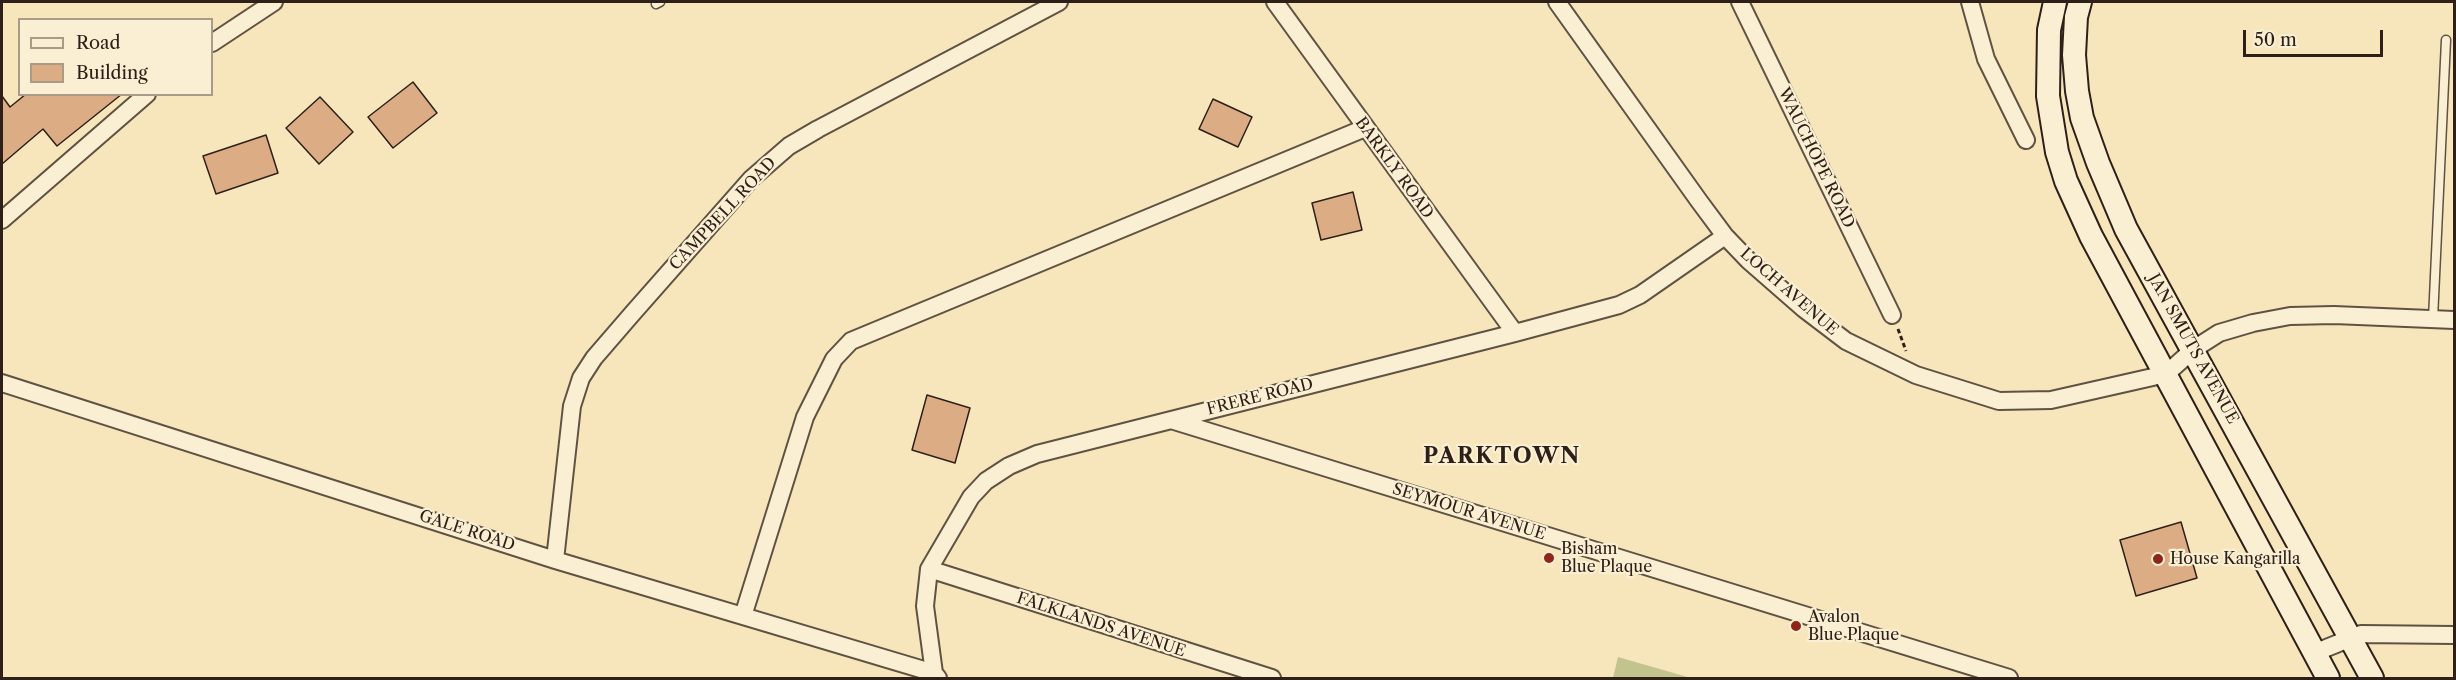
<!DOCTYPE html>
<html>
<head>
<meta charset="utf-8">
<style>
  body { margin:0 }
  #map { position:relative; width:2456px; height:680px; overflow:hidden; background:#f7e6bc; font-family:"Libre Caslon Text",serif }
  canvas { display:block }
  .frame { position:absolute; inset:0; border:3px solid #2e2019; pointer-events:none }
  .legend { position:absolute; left:18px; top:18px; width:195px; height:78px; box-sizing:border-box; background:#faefd3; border:2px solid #a89c89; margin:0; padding:8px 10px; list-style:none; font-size:18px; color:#2e2019 }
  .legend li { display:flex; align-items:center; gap:12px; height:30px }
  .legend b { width:30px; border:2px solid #a89c89 }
  .scale { position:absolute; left:2243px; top:30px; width:140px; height:27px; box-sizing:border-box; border:3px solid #2e2019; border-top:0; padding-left:8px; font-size:18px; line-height:21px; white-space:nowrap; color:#2e2019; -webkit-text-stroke:4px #faefd3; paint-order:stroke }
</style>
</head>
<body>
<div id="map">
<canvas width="2456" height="680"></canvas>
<div class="frame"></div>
<ul class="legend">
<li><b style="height:8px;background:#faefd3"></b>Road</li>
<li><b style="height:16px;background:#dcad84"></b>Building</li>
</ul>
<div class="scale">50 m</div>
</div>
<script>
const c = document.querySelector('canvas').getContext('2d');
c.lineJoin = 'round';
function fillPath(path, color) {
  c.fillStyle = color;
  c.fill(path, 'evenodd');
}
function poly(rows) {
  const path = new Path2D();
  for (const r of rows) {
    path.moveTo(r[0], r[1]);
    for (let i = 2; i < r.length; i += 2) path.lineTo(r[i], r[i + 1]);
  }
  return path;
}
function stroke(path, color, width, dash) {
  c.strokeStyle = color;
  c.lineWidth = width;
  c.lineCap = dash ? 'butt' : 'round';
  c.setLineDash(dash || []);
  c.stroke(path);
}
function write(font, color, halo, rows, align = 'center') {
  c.font = font + ' "Libre Caslon Text",serif';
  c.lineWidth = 4.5;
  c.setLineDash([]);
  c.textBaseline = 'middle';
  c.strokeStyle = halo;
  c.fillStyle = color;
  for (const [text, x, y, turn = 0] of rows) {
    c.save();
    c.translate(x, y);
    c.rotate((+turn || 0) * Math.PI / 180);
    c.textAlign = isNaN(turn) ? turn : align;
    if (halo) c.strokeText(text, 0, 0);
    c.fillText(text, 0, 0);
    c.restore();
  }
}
const green = poly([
  [1618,657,1691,678,1613,678]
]);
const building = poly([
  [413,82,437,113,393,148,368,117,413,82],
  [26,94,122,94,57,146,43,129,2,164,2,96,10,107,26,94],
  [320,97,353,132,319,164,286,128,320,97],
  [1213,99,1252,117,1238,147,1199,129,1213,99],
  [266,135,278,173,216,194,203,156,266,135],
  [1353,192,1362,230,1321,240,1312,203,1353,192],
  [927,395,970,408,955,463,912,450,927,395],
  [2181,522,2197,578,2136,596,2120,540,2181,522]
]);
const path = poly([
  [1898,329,1906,351]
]);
const lane = poly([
  [656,4,660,2],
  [2433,319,2446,40]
]);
const street = poly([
  [1275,2,1515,333],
  [1557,2,1699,201,1725,236,1749,261,1804,309,1846,341,1916,375,1999,401,2051,400,2166,374,2194,349,2219,333,2253,323,2290,316,2334,315,2454,320],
  [1740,2,1892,315],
  [1970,2,1986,59,2026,140],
  [212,43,274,2],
  [2,220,147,94],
  [2,383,555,560,934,673],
  [1171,420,2009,678],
  [555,560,572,406,581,378,594,358,632,314,751,179,789,146,818,129,1059,2],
  [929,569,1272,678],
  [743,616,805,417,834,359,851,341,1365,128],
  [2314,653,2361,634,2454,635],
  [938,678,934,673,925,606,929,569,971,497,986,481,1009,466,1037,454,1515,333,1619,305,1640,295,1725,236]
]);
const secondary = poly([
  [2055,2,2049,30,2048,96,2057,152,2066,181,2091,236,2328,678],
  [2080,2,2076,17,2074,55,2077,91,2082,118,2098,163,2126,229,2372,678]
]);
const markers = [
  [1549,558,6,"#8f2418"],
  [2158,559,6,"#8f2418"],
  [1796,626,6,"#8f2418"]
];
const streetNames = [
  ["WAUCHOPE ROAD",1816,158,64],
  ["BARKLY ROAD",1394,168,54],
  ["CAMPBELL ROAD",723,214,-47],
  ["LOCH AVENUE",1789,292,41],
  ["JAN SMUTS AVENUE",2193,349,61],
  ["FRERE ROAD",1260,397,-14],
  ["SEYMOUR AVENUE",1469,512,17],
  ["GALE ROAD",467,531,18],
  ["FALKLANDS AVENUE",1101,625,18]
];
const poiNames = [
  ["Bisham",1561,549],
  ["Blue Plaque",1561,567],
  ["House Kangarilla",2170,559],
  ["Avalon",1808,617],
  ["Blue Plaque",1808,635]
];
const districtNames = [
  ["PARKTOWN",1502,457]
];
fillPath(green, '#c2c38d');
fillPath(building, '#dcad84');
stroke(building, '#2e2019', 1.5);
stroke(lane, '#605242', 11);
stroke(street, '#605242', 20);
stroke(secondary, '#2e2019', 26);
stroke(path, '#2e2019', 3, [4.5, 3]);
stroke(lane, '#faefd3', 8);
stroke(street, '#faefd3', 16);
stroke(secondary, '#faefd3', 22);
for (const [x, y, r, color] of markers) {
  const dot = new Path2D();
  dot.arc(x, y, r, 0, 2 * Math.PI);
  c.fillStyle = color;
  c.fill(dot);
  stroke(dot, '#faefd3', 2);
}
write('16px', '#2e2019', '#faefd3', streetNames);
write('16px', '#2e2019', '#faefd3', poiNames, 'left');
c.letterSpacing = '1.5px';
write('bold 22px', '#2e2019', '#faefd3', districtNames);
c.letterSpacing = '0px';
</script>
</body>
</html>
